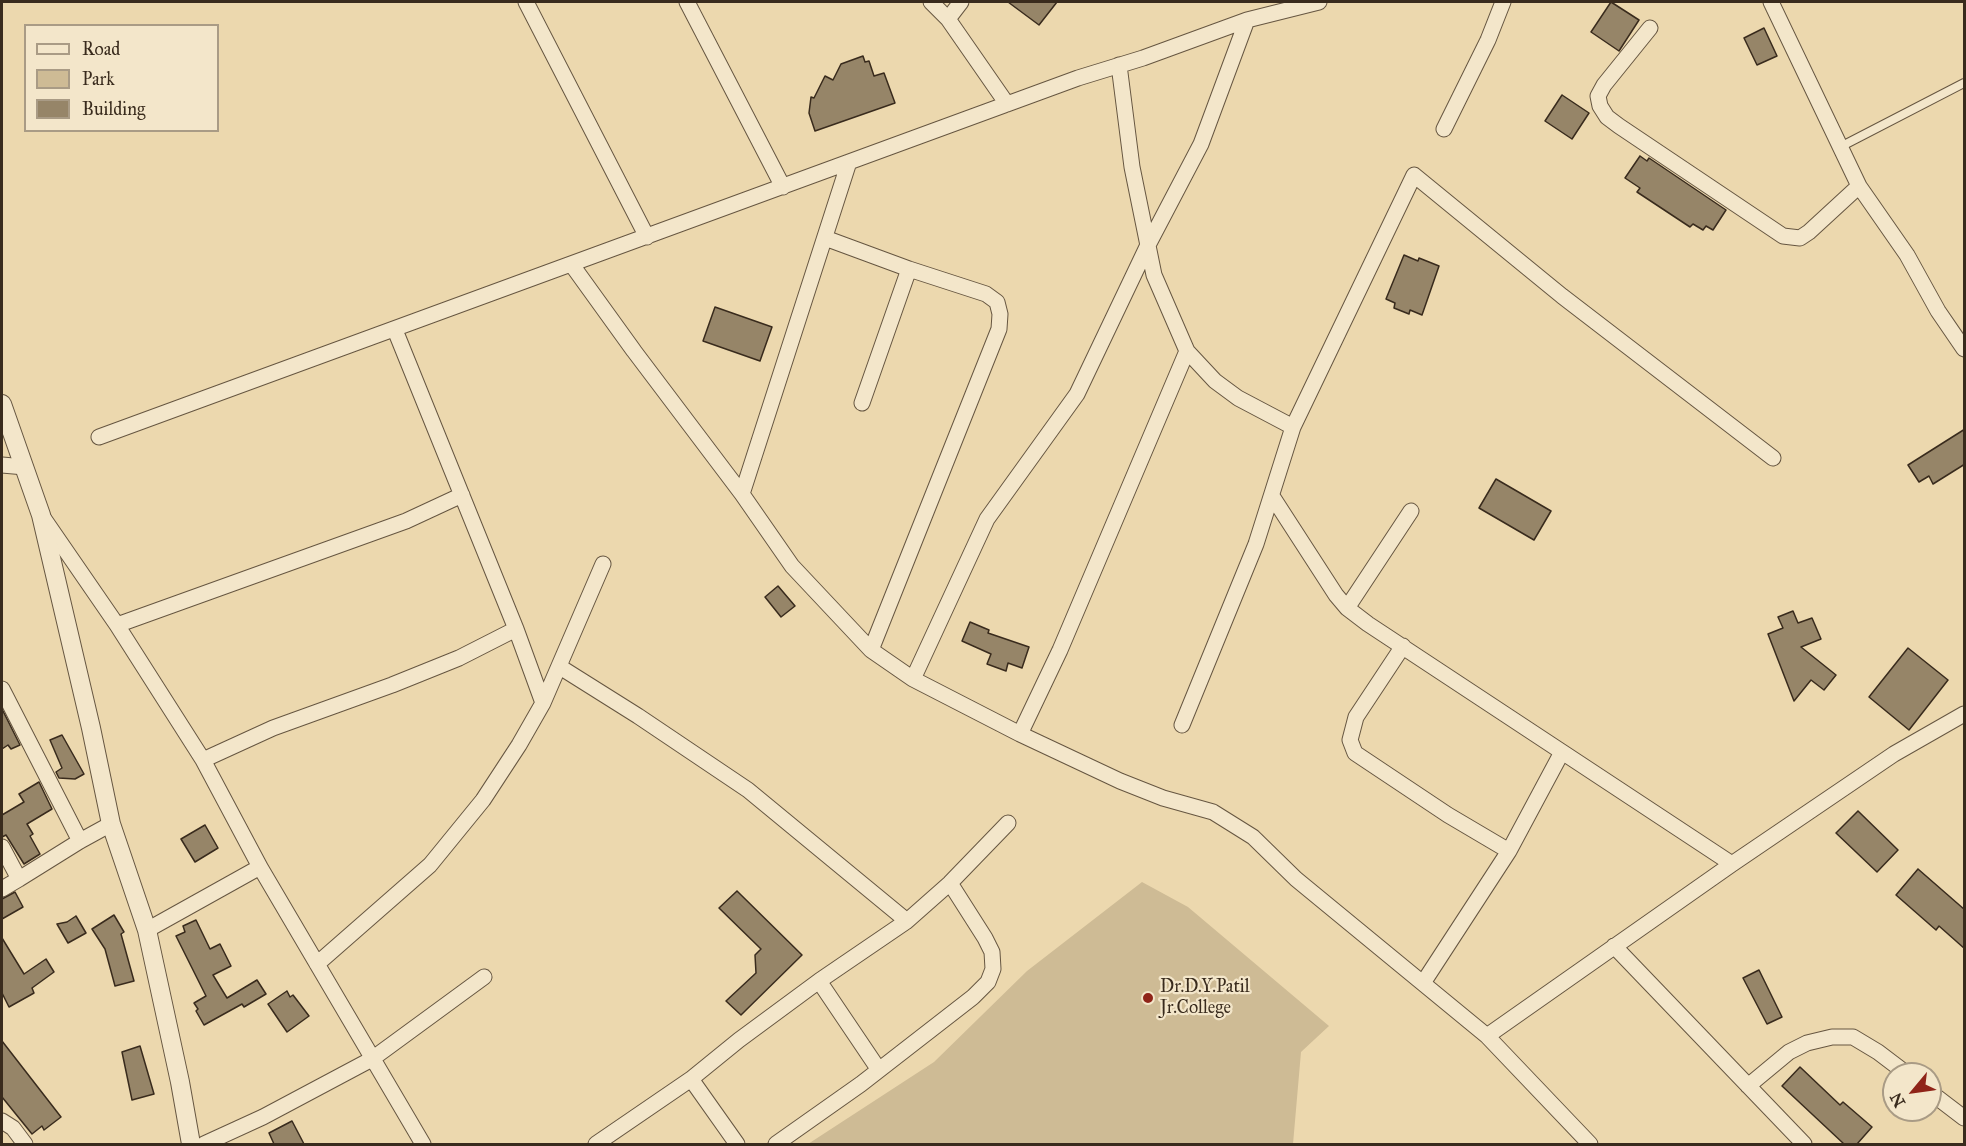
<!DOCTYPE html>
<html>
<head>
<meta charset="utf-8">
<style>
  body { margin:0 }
  #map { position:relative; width:1966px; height:1146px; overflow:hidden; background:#ecd8ae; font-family:"IM FELL Great Primer",serif }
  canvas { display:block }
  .frame { position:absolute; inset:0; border:3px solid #392b1d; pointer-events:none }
  .legend { position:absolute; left:24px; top:24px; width:195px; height:108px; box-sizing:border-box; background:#f3e6ca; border:2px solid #a99b85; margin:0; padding:8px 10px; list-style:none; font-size:18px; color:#392b1d }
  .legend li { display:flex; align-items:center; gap:12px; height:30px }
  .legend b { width:30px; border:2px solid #a99b85 }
  .north { position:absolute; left:1882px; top:1062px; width:60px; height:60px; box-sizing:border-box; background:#f3e6ca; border:2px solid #a99b85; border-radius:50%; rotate:241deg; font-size:16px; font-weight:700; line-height:24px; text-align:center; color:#392b1d }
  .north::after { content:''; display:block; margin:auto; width:21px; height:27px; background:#8f2418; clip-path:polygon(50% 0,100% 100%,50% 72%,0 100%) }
</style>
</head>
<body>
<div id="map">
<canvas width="1966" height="1146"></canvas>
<div class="frame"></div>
<ul class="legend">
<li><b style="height:8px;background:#f3e6ca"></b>Road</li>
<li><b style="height:16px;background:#cebb95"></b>Park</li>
<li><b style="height:16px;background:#968568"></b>Building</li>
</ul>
<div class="north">N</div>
</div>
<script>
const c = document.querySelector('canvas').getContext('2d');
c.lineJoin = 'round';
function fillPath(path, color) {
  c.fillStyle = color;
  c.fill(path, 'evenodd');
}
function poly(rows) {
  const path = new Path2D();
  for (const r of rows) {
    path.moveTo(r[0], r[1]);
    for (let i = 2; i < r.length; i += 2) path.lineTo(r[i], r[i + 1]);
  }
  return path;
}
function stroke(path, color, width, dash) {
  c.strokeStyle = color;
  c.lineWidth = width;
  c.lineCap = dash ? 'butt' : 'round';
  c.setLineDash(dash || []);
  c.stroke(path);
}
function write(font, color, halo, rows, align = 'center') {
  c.font = font + ' "IM FELL Great Primer",serif';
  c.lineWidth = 4.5;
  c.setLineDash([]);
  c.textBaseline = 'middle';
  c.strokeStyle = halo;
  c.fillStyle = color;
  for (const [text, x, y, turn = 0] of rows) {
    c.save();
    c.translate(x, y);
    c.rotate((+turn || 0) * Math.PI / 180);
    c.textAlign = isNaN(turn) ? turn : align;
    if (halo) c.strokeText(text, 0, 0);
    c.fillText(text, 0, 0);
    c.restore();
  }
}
const green = poly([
  [1142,882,1188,907,1329,1026,1301,1052,1293,1144,808,1144,934,1062,1027,971]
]);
const building = poly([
  [1008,2,1057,2,1039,25,1008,2],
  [1611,2,1639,20,1619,51,1591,32,1611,2],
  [1764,28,1777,56,1757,65,1744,38,1764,28],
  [863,56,865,62,869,61,874,76,884,73,895,103,815,131,809,113,811,97,814,98,825,76,833,80,841,64,863,56],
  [1562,95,1589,113,1572,139,1545,121,1562,95],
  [1640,156,1647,161,1649,158,1726,210,1713,230,1706,226,1703,230,1693,224,1690,227,1637,192,1640,188,1625,178,1640,156],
  [1404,255,1418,261,1419,258,1439,266,1422,315,1410,310,1409,314,1394,308,1395,303,1386,299,1404,255],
  [715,307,772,327,760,361,703,341,715,307],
  [1965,429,1965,464,1933,484,1929,476,1919,482,1908,465,1965,429],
  [1496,479,1551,511,1534,540,1479,508,1496,479],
  [778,586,795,606,781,617,765,597,778,586],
  [1793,611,1798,623,1812,618,1821,639,1801,647,1836,675,1824,690,1811,680,1794,701,1768,634,1783,628,1778,617,1793,611],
  [970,622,989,630,988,633,1029,647,1022,668,1008,663,1006,671,987,664,991,654,962,641,970,622],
  [1908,648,1948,680,1909,730,1869,697,1908,648],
  [2,709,20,745,11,749,8,745,2,749,2,709],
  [62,735,84,774,75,779,59,778,56,772,62,768,50,740,62,735],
  [39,782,52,809,27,824,33,834,30,836,40,854,24,864,6,835,2,837,2,815,24,802,19,794,39,782],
  [1858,811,1898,850,1877,872,1836,833,1858,811],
  [205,825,218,848,195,862,181,839,205,825],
  [1918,869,1965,910,1965,949,1939,926,1936,930,1896,895,1918,869],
  [737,891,802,955,741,1015,726,1001,756,973,755,955,761,949,719,908,737,891],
  [15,892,23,907,2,919,2,899,15,892],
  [114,915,124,932,121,934,134,981,115,986,105,949,92,929,114,915],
  [76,916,86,933,68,943,57,924,67,922,76,916],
  [196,920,210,949,220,944,231,966,213,975,227,998,257,980,266,994,244,1007,242,1004,204,1025,196,1011,198,1009,194,1003,206,996,176,936,185,932,183,926,196,920],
  [2,938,24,974,46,959,54,972,32,988,34,993,9,1007,2,993,2,938],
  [1759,970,1782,1017,1767,1024,1743,978,1759,970],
  [287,991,290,997,293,995,309,1016,287,1032,268,1004,287,991],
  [2,1041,61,1117,44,1130,42,1126,32,1134,2,1097,2,1041],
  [140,1046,154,1094,132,1100,122,1052,140,1046],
  [1800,1067,1840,1105,1843,1102,1872,1127,1857,1144,1844,1144,1782,1086,1800,1067],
  [292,1121,304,1144,274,1144,269,1133,292,1121]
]);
const service = poly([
  [1842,146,1964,83]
]);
const minor = poly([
  [526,2,647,237],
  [687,2,783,187],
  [931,2,948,19,1007,104],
  [1771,2,1859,186,1907,255,1938,311,1964,349],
  [948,19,961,2],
  [1650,28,1604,85,1598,96,1600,106,1607,117,1619,126,1783,236,1800,238,1809,232,1859,186],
  [1119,65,1132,167,1154,275,1187,351,1215,381,1238,398,1293,427],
  [1444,129,1488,40,1503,2],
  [849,162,742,494,792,566,871,650,913,679,1020,734,1120,781,1163,798,1213,812,1253,837,1296,879,1487,1036,1590,1144],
  [825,238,909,269,986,294,997,302,1000,314,999,329,871,650],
  [572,265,634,351,742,494],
  [395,330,516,629,543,703],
  [862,403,909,269],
  [99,437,1078,78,1143,58,1247,20,1319,2],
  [2,465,25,467],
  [1272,496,1336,595,1347,608,1368,624,1732,864],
  [44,519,117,625,203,760,260,867,423,1144],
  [1347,608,1411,511],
  [117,625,406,521,462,495],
  [1403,646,1356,717,1350,740,1355,753,1448,815,1509,851],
  [560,667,638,716,748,790,907,921],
  [913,679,987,519,1077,394,1147,247,1201,144,1247,20],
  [2,689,80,841],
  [1182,725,1256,544,1293,427,1414,175,1562,296,1773,458],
  [1020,734,1060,650,1187,351],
  [203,760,273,728,392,685,459,658,516,629],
  [2,847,19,879,80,841,111,824],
  [2,889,19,879],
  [147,930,260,867],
  [1614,946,1804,1144],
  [317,964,430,865,483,800,519,745,543,703,603,564],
  [819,981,879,1070],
  [1423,983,1509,851,1562,752],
  [1487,1036,1732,864,1894,754,1964,714],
  [691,1079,737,1144],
  [1748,1086,1789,1052,1807,1043,1832,1037,1853,1037,1878,1052,1907,1074],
  [1930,1092,1964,1118],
  [2,1121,13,1128,25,1144],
  [204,1144,263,1117,372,1059,484,977],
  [596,1144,691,1079,739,1040,819,981,907,921,950,883,1008,823],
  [776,1144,861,1084,973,997,988,982,993,969,992,952,985,938,950,883]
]);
const tertiary = poly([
  [2,404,41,515,91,728,111,824,147,930,180,1082,191,1144]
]);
const markers = [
  [1148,998,6,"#8f2418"]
];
const poiNames = [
  ["Dr.D.Y.Patil",1160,988],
  ["Jr.College",1160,1009]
];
fillPath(green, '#cebb95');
fillPath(building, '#968568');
stroke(building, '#392b1d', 1.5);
stroke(service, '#665641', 10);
stroke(minor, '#665641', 17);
stroke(tertiary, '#665641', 20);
stroke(service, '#f3e6ca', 8);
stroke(minor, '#f3e6ca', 15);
stroke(tertiary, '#f3e6ca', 18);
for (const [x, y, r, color] of markers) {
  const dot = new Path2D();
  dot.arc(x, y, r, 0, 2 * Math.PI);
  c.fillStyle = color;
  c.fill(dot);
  stroke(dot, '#f3e6ca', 2);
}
write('18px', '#392b1d', '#f3e6ca', poiNames, 'left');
</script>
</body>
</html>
